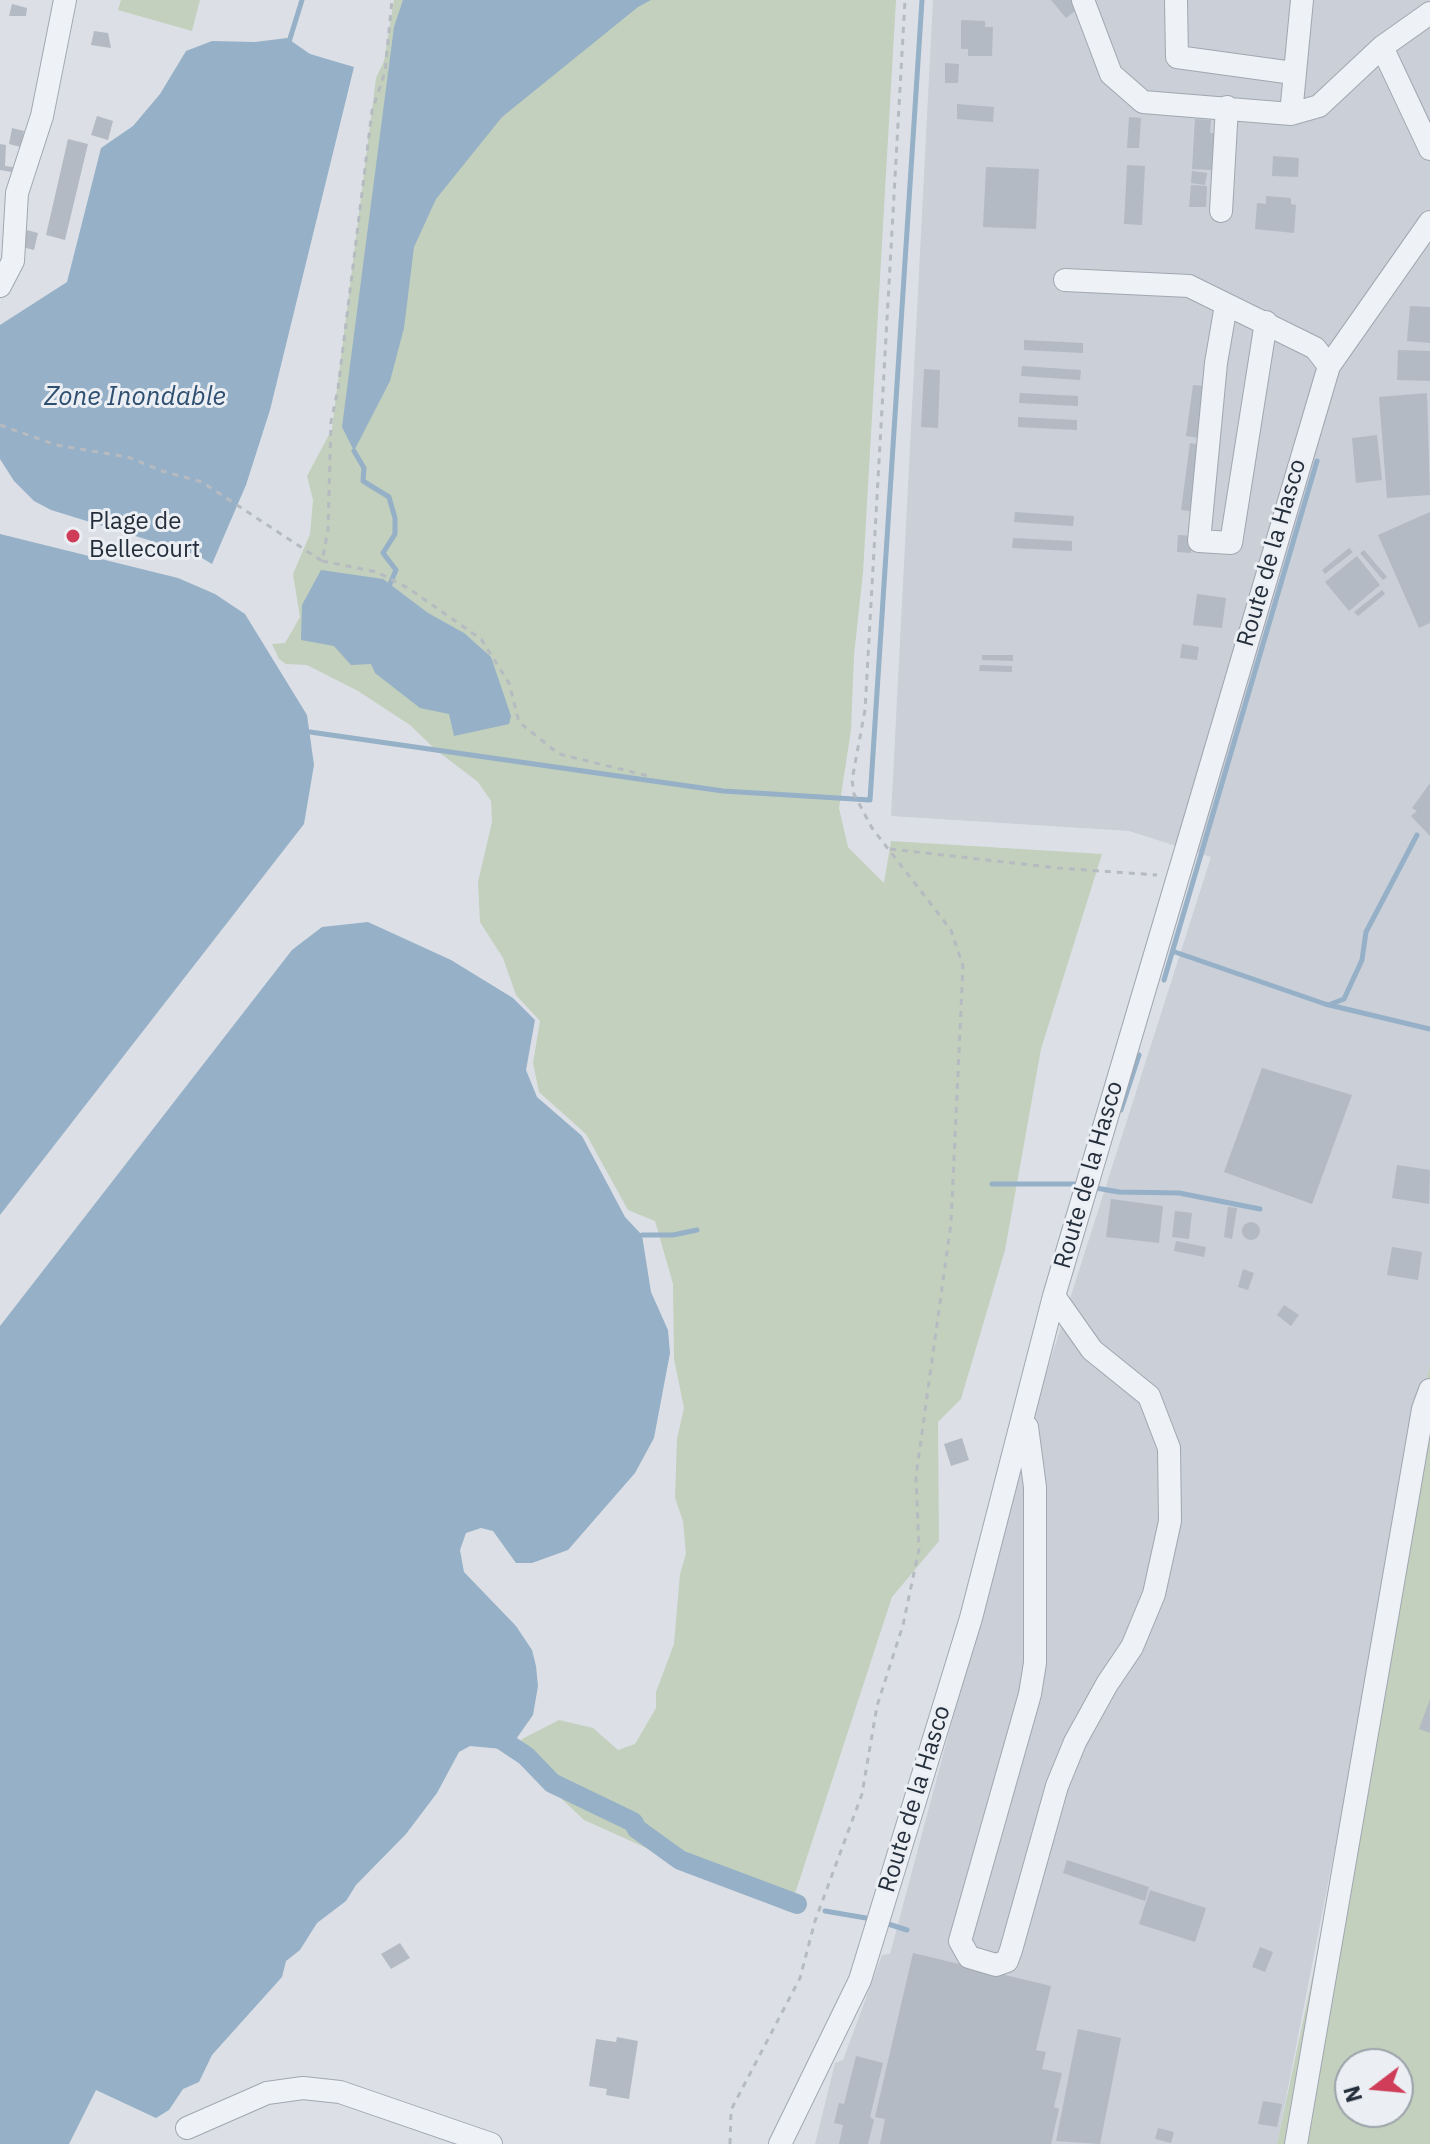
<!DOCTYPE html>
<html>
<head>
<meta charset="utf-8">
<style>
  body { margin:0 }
  #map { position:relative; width:1430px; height:2144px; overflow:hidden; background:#dce0e6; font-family:"IBM Plex Sans",sans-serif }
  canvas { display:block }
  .north { position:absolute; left:1334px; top:2048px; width:80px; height:80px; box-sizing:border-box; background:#ebeff4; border:2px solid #9ca2aa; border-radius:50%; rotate:254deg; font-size:22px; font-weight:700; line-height:32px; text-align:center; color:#252f3c }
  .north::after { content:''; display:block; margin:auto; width:28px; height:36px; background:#cf3d58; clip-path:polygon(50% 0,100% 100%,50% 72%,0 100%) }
</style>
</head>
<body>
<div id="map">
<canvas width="1430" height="2144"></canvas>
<div class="north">N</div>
</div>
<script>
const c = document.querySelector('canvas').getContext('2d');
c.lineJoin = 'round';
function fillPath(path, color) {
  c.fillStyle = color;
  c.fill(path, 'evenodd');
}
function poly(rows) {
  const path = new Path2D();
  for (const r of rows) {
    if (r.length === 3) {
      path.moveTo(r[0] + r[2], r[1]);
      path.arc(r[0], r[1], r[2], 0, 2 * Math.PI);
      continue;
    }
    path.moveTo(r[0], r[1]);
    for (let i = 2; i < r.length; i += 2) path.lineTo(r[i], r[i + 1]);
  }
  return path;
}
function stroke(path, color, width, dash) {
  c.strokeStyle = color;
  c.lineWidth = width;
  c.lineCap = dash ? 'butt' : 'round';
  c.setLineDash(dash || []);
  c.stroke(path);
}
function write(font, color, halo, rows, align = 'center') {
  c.font = font + ' "IBM Plex Sans",sans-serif';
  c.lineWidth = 6;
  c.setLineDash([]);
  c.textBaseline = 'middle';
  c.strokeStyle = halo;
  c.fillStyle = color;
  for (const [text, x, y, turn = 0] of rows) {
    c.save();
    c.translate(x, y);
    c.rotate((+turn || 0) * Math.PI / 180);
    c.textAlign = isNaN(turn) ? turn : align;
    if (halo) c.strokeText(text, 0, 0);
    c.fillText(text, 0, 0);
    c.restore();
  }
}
const built = poly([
  [933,0,1430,0,1430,1362,1277,2144,815,2144,835,2063,843,2060,882,1955,890,1954,1037,1402,1211,857,1129,831,891,816]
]);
const green = poly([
  [121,0,200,0,192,31,118,10],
  [394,0,896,0,863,573,854,655,851,730,839,808,848,847,884,883,891,841,1102,854,1041,1049,1005,1250,961,1399,938,1422,939,1541,892,1597,789,1912,584,1820,515,1755,522,1739,559,1720,593,1728,618,1750,635,1744,656,1708,656,1692,674,1644,680,1574,686,1554,683,1521,675,1498,677,1439,684,1408,674,1359,673,1284,655,1221,628,1210,586,1134,539,1092,533,1063,540,1021,516,995,503,958,480,922,478,882,492,822,491,801,478,782,436,750,410,725,358,691,307,665,286,664,279,659,272,644,285,643,300,617,293,574,310,534,313,500,307,476,332,429,376,78,384,61],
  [1430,1362,1430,2144,1277,2144,1317,1955],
  [1350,2064,1398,2064,1398,2112,1350,2112]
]);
const water = poly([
  [403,0,651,0,638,7,502,117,436,199,414,247,404,328,390,381,354,451,342,427,394,27],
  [287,38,310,54,354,67,270,410,246,485,212,564,197,555,51,510,34,501,14,481,0,459,0,325,67,282,101,148,133,126,160,94,186,51,212,41,255,42],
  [0,534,178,578,215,594,245,614,307,715,314,765,304,824,0,1215],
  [321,570,383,579,428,613,464,633,491,657,511,716,509,724,454,736,449,714,420,708,375,673,371,664,351,665,334,646,301,640,302,605],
  [368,922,451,960,513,998,535,1020,526,1070,537,1097,582,1136,625,1217,642,1235,651,1292,668,1330,670,1353,654,1438,635,1473,568,1550,532,1563,516,1563,493,1531,481,1528,466,1533,460,1550,464,1572,516,1626,532,1650,536,1666,538,1686,533,1715,514,1742,502,1749,470,1746,459,1752,437,1793,406,1834,356,1885,346,1901,317,1923,300,1950,286,1961,282,1977,212,2055,199,2082,183,2089,169,2110,156,2118,96,2090,69,2144,0,2144,0,1326,292,950,322,927]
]);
const stream = poly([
  [288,45,302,0],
  [354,451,364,468,363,481,389,497,395,518,395,534,383,553,396,570,390,584],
  [310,732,723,791,870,800,922,0],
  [1175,952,1325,1004,1430,1029],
  [1164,980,1317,461],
  [1331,1004,1344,999,1362,960,1366,932,1417,835],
  [1121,1110,1139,1055],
  [992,1184,1079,1184],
  [1096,1188,1119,1192,1179,1193,1260,1209],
  [642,1235,673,1235,697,1230],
  [825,1911,866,1918],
  [885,1923,907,1930]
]);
const canal = poly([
  [487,1730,526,1756,552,1783,633,1822,637,1829,680,1860,797,1904]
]);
const building = poly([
  [1051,0,1079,0,1083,5,1066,18],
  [12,4,27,8,26,16,9,16],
  [961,20,985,21,985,27,993,27,992,56,968,56,968,49,961,49],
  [94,31,108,33,111,48,91,45],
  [945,63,959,64,958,83,945,83],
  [957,104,994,107,993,122,957,119],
  [97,116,113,121,108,140,91,135],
  [1129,117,1141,118,1139,148,1127,148],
  [1195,119,1211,120,1210,133,1214,133,1212,170,1192,169],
  [12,128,24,131,21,147,9,144],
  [68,139,88,144,65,240,46,235],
  [0,144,6,145,5,166,13,167,12,172,0,170],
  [1273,156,1299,158,1298,177,1272,176],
  [1127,165,1145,166,1142,225,1124,224],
  [986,167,1039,169,1036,229,983,227],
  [1192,171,1207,173,1205,185,1191,183],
  [1191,185,1207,186,1206,207,1189,207],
  [1266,196,1291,198,1291,204,1296,205,1294,233,1255,229,1257,203,1266,204],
  [27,230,38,233,34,250,22,247],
  [1410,306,1430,307,1430,343,1407,341],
  [1024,340,1083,343,1083,353,1024,350],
  [1398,350,1430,351,1430,381,1397,380],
  [1022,366,1081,370,1080,380,1021,376],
  [924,369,940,370,938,428,921,427],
  [1193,385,1212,387,1205,439,1186,436],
  [1020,393,1078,396,1078,406,1019,403],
  [1427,393,1430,495,1387,498,1379,397],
  [1018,417,1077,420,1077,430,1018,427],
  [1377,435,1382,480,1356,483,1352,438],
  [1190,443,1207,446,1198,512,1181,510],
  [1015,512,1074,516,1073,526,1014,522],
  [1430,512,1430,623,1419,628,1378,535],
  [1178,535,1192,536,1191,553,1177,552],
  [1013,538,1072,541,1072,551,1012,548],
  [1349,548,1353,552,1325,574,1322,570],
  [1364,550,1387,577,1383,580,1360,553],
  [1357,556,1380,585,1349,611,1325,582],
  [1382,590,1385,594,1358,616,1354,612],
  [1197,594,1226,598,1222,628,1193,625],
  [1182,644,1199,647,1197,660,1180,658],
  [982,655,1013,655,1013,661,982,660],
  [980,665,1012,666,1012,672,979,671],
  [1430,783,1430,836,1411,816,1417,811,1412,808],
  [1262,1068,1352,1095,1312,1204,1224,1172],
  [1397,1165,1430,1170,1429,1204,1392,1198],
  [1111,1199,1163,1206,1159,1243,1106,1237],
  [1228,1207,1237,1208,1232,1239,1224,1237],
  [1175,1211,1192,1213,1189,1239,1172,1237],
  [1251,1231,9],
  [1176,1241,1206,1247,1204,1257,1174,1251],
  [1392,1247,1422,1252,1418,1280,1387,1275],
  [1243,1269,1254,1273,1248,1290,1238,1287],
  [1284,1305,1299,1315,1291,1326,1277,1315],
  [962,1438,969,1460,951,1466,944,1444],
  [1430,1699,1430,1733,1419,1729],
  [1067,1860,1149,1887,1145,1901,1063,1873],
  [1150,1890,1206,1908,1195,1942,1139,1924],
  [400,1943,410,1958,391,1969,381,1954],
  [1260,1947,1273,1952,1265,1972,1252,1967],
  [913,1953,1051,1986,1036,2050,1046,2052,1042,2069,1062,2073,1054,2107,1059,2109,1051,2144,880,2144,885,2119,875,2117],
  [1078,2029,1121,2038,1100,2144,1056,2141],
  [617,2037,638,2041,629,2099,606,2095,607,2089,589,2086,596,2039,616,2042],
  [856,2056,883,2063,870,2117,874,2120,868,2144,839,2144,843,2125,834,2123,839,2103,844,2104],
  [1263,2101,1282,2104,1277,2127,1258,2124],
  [1158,2128,1174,2132,1171,2143,1155,2139]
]);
const path = poly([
  [0,425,56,445,128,457,162,471,202,482,322,561,328,530,331,422,338,389,372,111,385,72,392,0],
  [322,561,377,572,408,588,481,639,509,683,519,722,559,754,653,777],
  [890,849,1058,868,1157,875],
  [730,2144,731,2110,800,1978,815,1921,862,1794,877,1706,903,1625,919,1549,916,1476,951,1223,963,966,951,930,872,828,854,794,852,780,865,710,905,0]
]);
const minor = poly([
  [1083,0,1111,74,1143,102,1291,114,1319,106,1382,47,1430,149],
  [1176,0,1177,57,1293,73],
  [1382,47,1430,13],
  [1291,114,1302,0],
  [1221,211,1227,107],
  [1065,280,1189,286,1315,348,1329,366],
  [0,286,13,261,17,193,42,116,65,0],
  [1226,305,1216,363,1199,541,1231,543,1266,322],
  [1027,1427,1035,1487,1035,1663,1030,1694,960,1941,969,1957,996,1965,1007,1961,1011,1950,1057,1786,1075,1742,1107,1684,1132,1647,1154,1594,1170,1521,1169,1448,1149,1396,1092,1350,1054,1296],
  [187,2128,267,2093,303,2088,340,2092,491,2144],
  [780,2144,860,1980,971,1618,1054,1296,1329,366,1430,222],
  [1296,2144,1423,1409,1430,1390]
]);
const markers = [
  [73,536,8,"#cf3d58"]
];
const poiNames = [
  ["Plage de",89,522],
  ["Bellecourt",89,550]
];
const streetNames = [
  ["Route de la Hasco",1272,553,-74],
  ["Route de la Hasco",1089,1175,-74],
  ["Route de la Hasco",915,1799,-73]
];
const waterNames = [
  ["Zone Inondable",135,397]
];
fillPath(built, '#cacfd8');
fillPath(green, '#c2d0bd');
fillPath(water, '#95b0c7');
stroke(stream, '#95b0c7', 5);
stroke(canal, '#95b0c7', 20);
fillPath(building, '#b3bac3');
stroke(minor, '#a1a7b0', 24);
stroke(path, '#b6bbc1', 3, [6, 6]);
stroke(minor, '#eef1f5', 22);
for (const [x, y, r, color] of markers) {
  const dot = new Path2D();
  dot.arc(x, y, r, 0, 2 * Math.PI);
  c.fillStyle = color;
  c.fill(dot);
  stroke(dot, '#ebeff4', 3);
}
write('24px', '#252f3c', '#ebeff4', poiNames, 'left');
write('24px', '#252f3c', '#ebeff4', streetNames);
write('italic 26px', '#2f4f71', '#ebeff4', waterNames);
</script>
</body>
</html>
